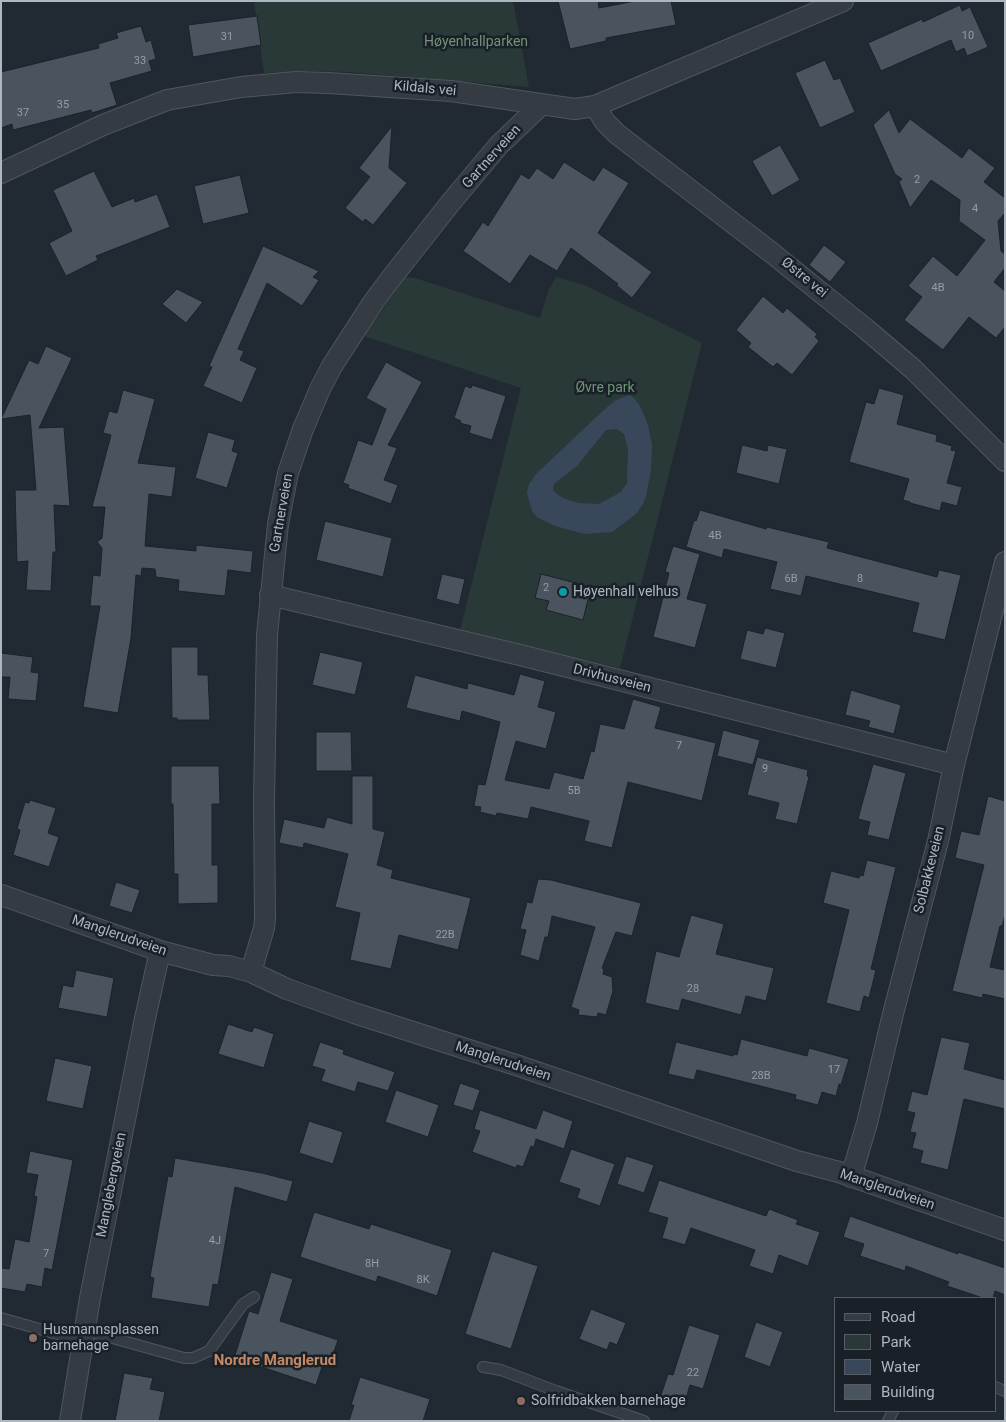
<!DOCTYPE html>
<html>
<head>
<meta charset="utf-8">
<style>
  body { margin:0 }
  #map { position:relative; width:1006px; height:1422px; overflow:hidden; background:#212932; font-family:Roboto,sans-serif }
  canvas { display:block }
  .frame { position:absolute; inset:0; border:2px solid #aeb6c0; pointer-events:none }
  .legend { position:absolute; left:834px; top:1297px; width:162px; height:115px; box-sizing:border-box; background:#1a2028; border:1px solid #555c65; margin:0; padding:6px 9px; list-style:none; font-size:15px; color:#aeb6c0 }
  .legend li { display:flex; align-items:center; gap:10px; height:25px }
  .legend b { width:25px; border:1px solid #555c65 }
</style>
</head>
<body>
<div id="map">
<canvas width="1006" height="1422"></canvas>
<div class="frame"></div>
<ul class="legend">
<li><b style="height:6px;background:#343b43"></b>Road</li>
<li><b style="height:14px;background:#293938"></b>Park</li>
<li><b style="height:14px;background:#38485a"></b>Water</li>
<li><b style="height:14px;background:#4a545e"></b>Building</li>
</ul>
</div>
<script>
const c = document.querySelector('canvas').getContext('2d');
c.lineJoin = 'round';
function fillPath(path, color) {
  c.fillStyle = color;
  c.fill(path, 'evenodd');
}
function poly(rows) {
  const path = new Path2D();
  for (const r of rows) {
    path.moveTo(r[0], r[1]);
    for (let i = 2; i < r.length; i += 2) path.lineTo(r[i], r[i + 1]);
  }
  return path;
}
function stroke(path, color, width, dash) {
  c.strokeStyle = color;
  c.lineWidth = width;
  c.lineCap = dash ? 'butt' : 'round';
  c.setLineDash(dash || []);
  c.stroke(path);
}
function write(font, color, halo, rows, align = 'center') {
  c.font = font + ' Roboto,sans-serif';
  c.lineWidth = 5;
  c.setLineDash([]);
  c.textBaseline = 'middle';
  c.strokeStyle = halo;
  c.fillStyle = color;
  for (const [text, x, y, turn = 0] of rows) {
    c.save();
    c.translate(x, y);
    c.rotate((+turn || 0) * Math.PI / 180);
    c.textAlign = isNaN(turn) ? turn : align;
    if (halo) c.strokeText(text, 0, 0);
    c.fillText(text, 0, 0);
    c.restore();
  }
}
const green = poly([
  [254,1,513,1,529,87,349,72,310,71,264,73],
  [405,277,415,278,540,318,548,291,556,277,585,285,702,343,620,668,460,630,521,388,364,336]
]);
const water = poly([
  [629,395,634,398,640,406,648,425,652,445,651,470,646,496,643,504,636,514,612,532,585,534,555,526,537,517,532,511,527,493,529,484,536,474,606,408,616,400],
  [617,429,624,434,628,449,627,483,621,492,599,504,578,503,563,498,557,494,553,490,554,484,577,466,606,430]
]);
const building = poly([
  [558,1,598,1,599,8,635,1,671,1,676,25,606,38,606,41,570,49,558,1],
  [960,5,962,11,970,7,988,47,967,56,964,48,956,52,951,40,881,71,868,43,922,19,923,22,960,5],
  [257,16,261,45,193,57,188,25,257,16],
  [141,26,146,42,151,40,156,59,149,61,152,71,110,83,117,105,92,113,91,110,13,130,12,124,1,128,1,72,99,48,98,44,118,38,116,33,141,26],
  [825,60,834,80,840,78,855,112,820,128,795,73,825,60],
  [889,110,899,133,910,119,962,158,969,148,995,168,984,182,1005,198,1005,213,998,221,1001,251,1005,254,1005,268,994,282,1005,291,1005,327,996,338,969,317,943,350,904,320,922,297,908,286,933,256,957,276,985,240,959,221,960,200,931,180,910,208,899,182,902,179,895,174,873,125,889,110],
  [392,126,389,168,407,183,373,225,365,219,363,222,345,208,370,177,359,168,392,126],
  [780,145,800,180,772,196,752,161,780,145],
  [564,162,594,181,603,167,629,183,598,233,652,272,632,298,616,285,618,284,571,248,557,271,530,255,510,284,463,251,483,222,488,226,521,174,529,179,537,168,553,179,564,162],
  [94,171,112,207,134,198,135,202,157,194,170,227,96,256,98,260,66,276,49,243,72,231,53,190,94,171],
  [240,175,249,213,203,224,194,186,240,175],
  [824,245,846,262,830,282,809,265,824,245],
  [263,246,319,271,313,277,319,280,302,306,267,283,238,349,244,351,240,360,257,368,242,403,203,386,212,367,209,366,263,246],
  [177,289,203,302,186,323,162,304,177,289],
  [763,296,783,313,787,308,817,334,815,337,819,341,792,375,777,363,773,367,748,347,751,343,736,330,763,296],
  [46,346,72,358,39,428,64,427,70,506,54,505,56,552,53,552,51,591,26,590,28,561,17,562,15,490,36,490,30,415,1,419,29,360,38,364,46,346],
  [386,362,422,382,388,445,397,448,384,480,398,485,391,504,348,488,349,485,343,483,358,440,372,445,386,409,366,398,386,362],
  [472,385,506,396,492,440,469,433,471,426,460,423,461,421,454,418,465,386,471,388,472,385],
  [879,388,904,395,897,424,937,435,936,441,952,446,951,450,956,451,947,483,962,487,957,506,942,502,940,511,910,503,910,502,903,500,909,479,849,462,866,402,874,404,879,388],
  [123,390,155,399,138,463,176,467,172,497,149,494,145,546,196,551,196,545,253,551,251,573,228,570,225,596,178,591,179,580,156,577,155,569,142,568,141,576,136,575,131,638,118,713,83,707,100,606,90,606,93,575,100,576,102,548,97,542,102,538,105,507,92,507,111,435,103,433,109,411,117,413,123,390],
  [208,432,235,440,232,451,238,453,227,488,195,478,208,432],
  [742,445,767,451,768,445,787,449,779,484,736,473,742,445],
  [700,510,766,529,767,527,829,542,827,548,937,577,939,570,961,575,945,640,912,632,919,603,806,576,801,596,770,589,777,562,724,549,722,558,686,547,694,520,696,521,700,510],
  [325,521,392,538,383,577,316,560,325,521],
  [673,546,700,554,687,599,707,604,695,648,653,637,669,573,665,572,673,546],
  [442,574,465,579,459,605,436,599,442,574],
  [541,574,591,587,583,620,546,610,549,601,535,598,541,574],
  [765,628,785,633,776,668,740,659,747,630,763,634,765,628],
  [171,647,198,647,198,675,208,675,210,720,177,720,177,718,172,718,171,647],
  [320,652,363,662,355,695,312,685,320,652],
  [1,653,33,657,31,672,39,673,36,701,8,699,10,677,1,677,1,653],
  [520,674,545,681,538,707,556,712,546,749,516,741,505,780,549,789,554,772,583,779,591,751,594,752,600,724,624,729,633,699,661,707,655,728,716,743,702,801,628,782,612,848,584,841,589,821,531,807,528,819,497,813,496,816,480,812,481,807,474,806,478,784,485,785,500,722,462,711,460,721,406,708,415,675,467,689,468,683,514,695,520,674],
  [851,690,901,705,894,734,868,727,870,721,845,715,851,690],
  [723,730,760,740,753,765,717,756,723,730],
  [316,732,351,732,352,771,316,771,316,732],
  [757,757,808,770,807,776,809,777,797,824,775,819,779,803,747,795,757,757],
  [873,764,906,773,889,840,867,835,870,822,858,819,873,764],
  [171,766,219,766,220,804,212,804,212,865,218,865,218,903,178,904,178,874,174,874,173,804,171,804,171,766],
  [352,776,373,776,373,829,385,832,377,865,393,870,391,878,471,898,458,950,399,935,391,969,350,960,360,913,335,907,348,854,304,843,303,848,279,843,284,819,324,828,327,817,352,824,352,776],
  [988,796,1005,801,1005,915,1002,926,1000,926,990,967,1005,970,1005,999,983,994,982,998,952,991,984,865,955,858,961,831,979,835,988,796],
  [30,800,56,808,48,833,59,837,49,867,13,855,20,830,17,829,25,802,29,803,30,800],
  [867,860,896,867,871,969,876,970,869,998,864,996,860,1012,826,1003,849,910,823,903,831,871,859,878,860,875,863,876,867,860],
  [538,879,551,880,641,903,632,936,616,932,602,968,604,969,603,974,612,977,613,991,606,1015,598,1013,597,1017,578,1015,579,1010,571,1007,595,927,552,916,548,937,545,937,539,961,520,955,526,930,520,929,527,902,532,903,538,879],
  [116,882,140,890,132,913,109,906,116,882],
  [691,915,724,924,716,954,774,968,766,1001,746,996,741,1015,682,999,679,1011,645,1003,656,951,679,957,691,915],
  [76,970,114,978,107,1017,58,1008,63,985,73,987,76,970],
  [228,1024,252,1032,254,1027,274,1034,264,1068,218,1054,228,1024],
  [941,1037,970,1043,964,1069,1005,1080,1005,1109,964,1099,948,1170,920,1163,923,1151,912,1148,916,1133,910,1132,915,1113,907,1111,912,1091,927,1095,941,1037],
  [741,1039,807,1056,809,1048,849,1059,841,1085,839,1084,836,1096,822,1092,818,1105,795,1099,796,1095,697,1070,694,1080,668,1074,676,1042,733,1056,734,1054,737,1055,741,1039],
  [320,1042,344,1050,343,1054,395,1072,388,1091,358,1082,355,1092,321,1081,325,1070,312,1066,320,1042],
  [55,1058,92,1066,83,1109,46,1101,55,1058],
  [460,1083,480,1090,473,1111,453,1105,460,1083],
  [396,1090,439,1105,428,1137,385,1122,396,1090],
  [480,1110,536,1129,543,1110,573,1121,564,1149,536,1139,534,1147,531,1146,523,1167,517,1165,516,1168,472,1152,480,1131,474,1129,480,1110],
  [309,1121,343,1132,333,1164,299,1153,309,1121],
  [571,1149,615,1164,600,1206,577,1198,580,1189,559,1182,571,1149],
  [30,1151,73,1160,52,1270,45,1268,42,1287,27,1284,25,1292,1,1288,1,1268,9,1269,15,1239,29,1242,37,1197,34,1196,38,1175,26,1173,30,1151],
  [626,1156,654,1165,644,1193,617,1184,626,1156],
  [175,1158,262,1173,293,1181,287,1202,235,1187,218,1285,213,1284,209,1307,151,1298,154,1278,150,1277,168,1176,172,1177,175,1158],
  [659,1180,766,1216,769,1209,798,1220,796,1224,820,1232,808,1266,779,1255,773,1274,749,1266,755,1250,691,1228,685,1245,662,1238,668,1218,648,1212,659,1180],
  [314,1212,369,1229,371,1224,452,1250,437,1296,378,1276,376,1282,300,1257,314,1212],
  [850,1216,958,1254,958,1252,1005,1268,1005,1295,995,1291,993,1298,983,1298,947,1286,949,1282,906,1266,905,1271,860,1256,864,1244,843,1237,850,1216],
  [492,1251,538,1266,511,1349,465,1334,492,1251],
  [271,1272,293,1279,280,1321,338,1340,330,1363,324,1361,316,1385,234,1358,249,1311,258,1314,271,1272],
  [591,1309,626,1323,617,1345,610,1342,607,1350,579,1339,591,1309],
  [756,1322,783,1332,770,1367,744,1357,756,1322],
  [689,1325,720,1335,703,1389,690,1385,684,1405,660,1398,668,1374,673,1375,689,1325],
  [124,1373,153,1378,150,1389,165,1392,159,1421,115,1421,124,1373],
  [360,1377,430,1399,423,1421,349,1421,354,1405,351,1405,360,1377]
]);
const service = poly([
  [1,1318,64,1336,82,1340],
  [84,1330,184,1358,193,1358,209,1351,243,1304,254,1297],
  [483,1367,501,1370,556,1391,644,1421],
  [995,1387,1005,1391],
  [888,1421,893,1411]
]);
const minor = poly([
  [595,106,605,122,617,134,772,253,866,329,913,369,1005,461],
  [1,173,103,125,167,100,241,87,296,82,328,83,451,91,575,109,595,106,843,1],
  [270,595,524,656,954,765],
  [1,895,160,951,213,965,229,966,251,972,287,989,354,1013,519,1066,797,1161,839,1172,1005,1230],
  [251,972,264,928,265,919,264,800,267,635,278,524,288,473,303,429,320,389,332,366,374,301,392,277,452,201,499,145,542,104],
  [851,1177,867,1123,893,1014,938,841,954,765,1005,562],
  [70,1421,90,1298,144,1023,160,951]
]);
const markers = [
  [563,592,5,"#0f9aa8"],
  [33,1338,5,"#8d6e63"],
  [521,1401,5,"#8d6e63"]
];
const numberNames = [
  ["10",968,36],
  ["31",227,37],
  ["33",140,61],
  ["35",63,105],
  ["37",23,113],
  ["2",917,180],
  ["4",975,209],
  ["4B",938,288],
  ["4B",715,536],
  ["6B",791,579],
  ["8",860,579],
  ["2",546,588],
  ["7",679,746],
  ["9",765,769],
  ["5B",574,791],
  ["22B",445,935],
  ["28",693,989],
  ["17",834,1070],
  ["28B",761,1076],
  ["4J",215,1241],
  ["7",46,1254],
  ["8H",372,1264],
  ["8K",423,1280],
  ["22",693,1373]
];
const parkNames = [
  ["Høyenhallparken",476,42],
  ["Øvre park",605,388]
];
const streetNames = [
  ["Kildals vei",425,89,5],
  ["Gartnerveien",492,157,-48],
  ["Østre vei",804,278,39],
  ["Gartnerveien",282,513,-80],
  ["Drivhusveien",612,679,14],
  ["Solbakkeveien",930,870,-76],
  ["Manglerudveien",119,936,19],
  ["Manglerudveien",503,1062,18],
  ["Manglebergveien",112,1185,-79],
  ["Manglerudveien",887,1190,19]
];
const poiNames = [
  ["Høyenhall velhus",573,592],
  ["Husmannsplassen",43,1330],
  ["barnehage",43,1346],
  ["Solfridbakken barnehage",531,1401]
];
const neighbourhoodNames = [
  ["Nordre Manglerud",275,1361]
];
fillPath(green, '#293938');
fillPath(water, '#38485a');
fillPath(building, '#4a545e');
stroke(building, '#1c222a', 1);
stroke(service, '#4f565e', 12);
stroke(minor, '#4f565e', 22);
stroke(service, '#343b43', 10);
stroke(minor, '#343b43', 20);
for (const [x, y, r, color] of markers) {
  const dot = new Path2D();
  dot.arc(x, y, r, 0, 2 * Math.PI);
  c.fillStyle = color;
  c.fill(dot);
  stroke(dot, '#1a2028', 2);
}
write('11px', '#959ea8', null, numberNames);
write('14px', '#709376', '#1a2028', parkNames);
write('14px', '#aeb6c0', '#1a2028', streetNames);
write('14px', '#aeb6c0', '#1a2028', poiNames, 'left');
write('bold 15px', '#c48966', '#1a2028', neighbourhoodNames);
</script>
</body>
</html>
